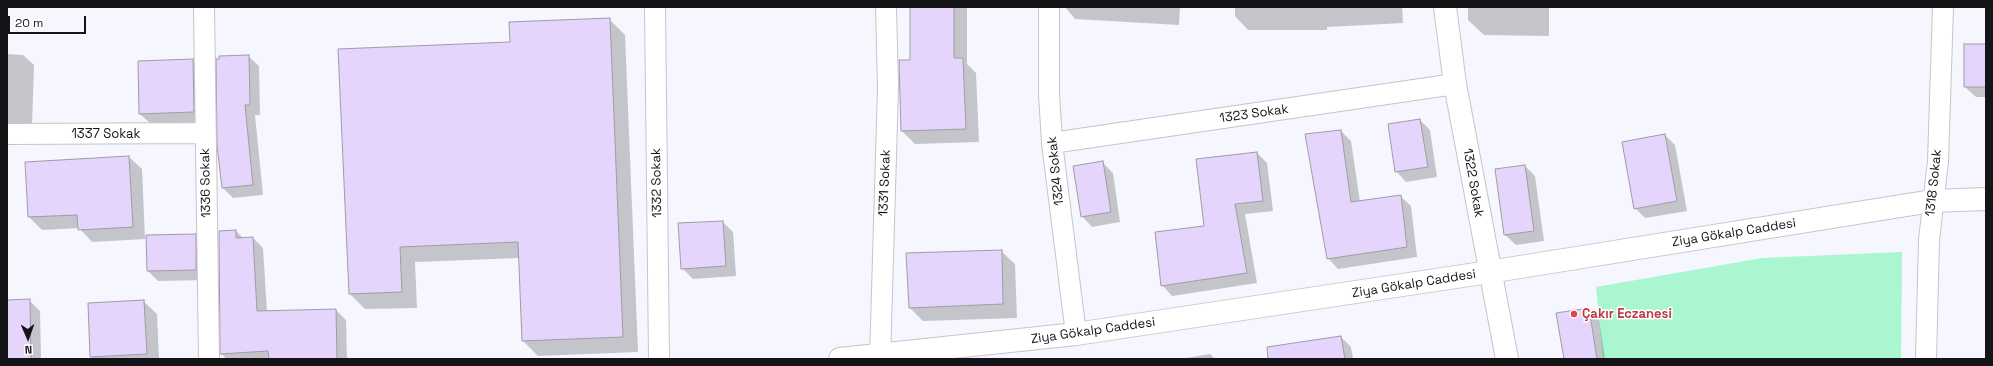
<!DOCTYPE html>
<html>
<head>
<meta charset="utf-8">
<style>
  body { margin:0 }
  #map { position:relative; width:1993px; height:366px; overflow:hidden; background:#f6f6fe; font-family:"Space Grotesk",sans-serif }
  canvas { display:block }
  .frame { position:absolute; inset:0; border:8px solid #151519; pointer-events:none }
  .north { position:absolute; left:8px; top:318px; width:40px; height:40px; -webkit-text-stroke:3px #fff; paint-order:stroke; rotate:178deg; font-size:11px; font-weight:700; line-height:16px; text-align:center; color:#151519 }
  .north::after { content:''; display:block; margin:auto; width:14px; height:18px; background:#151519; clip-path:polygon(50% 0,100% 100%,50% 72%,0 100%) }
  .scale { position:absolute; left:8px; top:16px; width:78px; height:18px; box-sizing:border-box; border:2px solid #151519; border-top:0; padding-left:5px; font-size:12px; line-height:14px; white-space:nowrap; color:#151519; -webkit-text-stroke:3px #fff; paint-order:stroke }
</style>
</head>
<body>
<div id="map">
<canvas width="1993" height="366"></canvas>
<div class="frame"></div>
<div class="north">N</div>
<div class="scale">20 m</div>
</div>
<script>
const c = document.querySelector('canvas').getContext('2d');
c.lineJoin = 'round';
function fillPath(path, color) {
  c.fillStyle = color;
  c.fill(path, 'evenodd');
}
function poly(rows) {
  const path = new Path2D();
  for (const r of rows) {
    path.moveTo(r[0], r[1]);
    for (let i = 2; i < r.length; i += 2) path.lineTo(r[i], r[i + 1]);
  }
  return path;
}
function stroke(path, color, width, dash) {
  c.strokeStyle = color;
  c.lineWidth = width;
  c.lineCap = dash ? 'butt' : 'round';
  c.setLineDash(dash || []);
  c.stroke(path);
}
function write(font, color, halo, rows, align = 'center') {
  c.font = font + ' "Space Grotesk",sans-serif';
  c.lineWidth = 3;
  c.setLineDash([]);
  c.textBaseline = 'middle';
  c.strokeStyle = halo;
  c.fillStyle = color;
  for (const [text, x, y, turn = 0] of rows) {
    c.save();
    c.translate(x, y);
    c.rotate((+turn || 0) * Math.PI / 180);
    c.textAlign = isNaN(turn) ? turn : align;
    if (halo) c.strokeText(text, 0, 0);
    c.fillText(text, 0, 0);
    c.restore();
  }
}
const green = poly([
  [1902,252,1901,359,1603,359,1596,287,1762,258]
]);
const shadow = poly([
  [911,7,967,7,967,64,976,73,979,142,915,144,902,131,911,61],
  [1065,7,1180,7,1179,25,1075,19],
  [1235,7,1402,7,1403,23,1327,27,1327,30,1248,30,1235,16],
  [1468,7,1549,7,1549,36,1484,35,1468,20],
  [609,19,625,35,638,352,538,356,522,340,519,258,415,262,417,308,365,309,350,294,511,43],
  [1986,45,1986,97,1976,97,1965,87],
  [7,54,23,55,34,65,32,126,7,125],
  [248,56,259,66,260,115,255,115,263,195,233,198,223,188],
  [193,60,203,70,204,122,151,124,140,114],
  [1420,120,1430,130,1437,177,1406,182,1396,171],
  [1341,131,1351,141,1360,202,1400,196,1411,206,1417,257,1338,269,1328,258],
  [1665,135,1675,145,1687,211,1645,218,1635,208],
  [1257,153,1267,163,1273,211,1245,214,1257,283,1172,296,1162,285],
  [129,157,142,169,145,239,92,242,79,228,42,230,29,217,26,163],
  [1102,162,1113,173,1120,222,1092,227,1082,216],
  [1525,166,1535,176,1544,241,1516,245,1505,235,1496,170],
  [723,222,733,232,736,276,693,279,682,268],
  [236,231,243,238,253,238,263,248,267,312,336,310,346,320,347,359,227,359,221,354],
  [195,235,206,246,206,280,158,281,148,271],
  [1001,251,1015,264,1017,318,923,321,910,308],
  [29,300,40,311,41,359,7,359,7,301],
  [143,301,157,314,159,359,93,359,91,357],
  [1589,309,1599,319,1605,359,1565,359],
  [1341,337,1351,347,1353,359,1307,359],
  [1210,354,1215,359,1180,359]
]);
const building = poly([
  [910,7,954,7,954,58,963,58,966,129,901,131,899,60,910,60,910,7],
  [610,18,623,337,522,341,518,242,400,247,402,292,349,294,338,49,510,42,509,22,610,18],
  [1964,44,1986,44,1986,87,1964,87,1964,44],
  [249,55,250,105,245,105,253,185,222,188,217,145,216,59,219,59,219,56,249,55],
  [193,59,194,112,139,114,138,61,193,59],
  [1420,119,1428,167,1395,172,1388,124,1420,119],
  [1341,130,1351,202,1401,195,1407,247,1327,259,1305,134,1341,130],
  [1665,134,1677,201,1634,209,1622,142,1665,134],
  [1257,152,1263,201,1235,204,1247,273,1161,286,1155,232,1204,226,1196,159,1257,152],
  [129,156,133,227,78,230,77,215,28,217,25,162,129,156],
  [1103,161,1111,212,1081,217,1073,166,1103,161],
  [1525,165,1534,231,1504,235,1495,169,1525,165],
  [723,221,726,266,681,269,678,223,723,221],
  [236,230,236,238,253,237,257,311,336,309,337,359,269,359,268,351,220,354,219,231,236,230],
  [196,234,196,270,147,271,146,235,196,234],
  [1002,250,1003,304,909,308,906,253,1002,250],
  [30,299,31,359,7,359,7,300,30,299],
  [144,300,147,354,90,357,88,303,144,300],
  [1589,308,1597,359,1564,359,1556,313,1589,308],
  [1341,336,1345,359,1268,359,1267,347,1341,336]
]);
const minor = poly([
  [204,7,209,359],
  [655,7,659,359],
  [1049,7,1049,94,1052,143,1076,334],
  [7,134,205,133],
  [1052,143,1455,84],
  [880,359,888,88,886,7],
  [1926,359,1929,240,1938,161,1943,7]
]);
const tertiary = poly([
  [1445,7,1455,84,1507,359],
  [840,359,1076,334,1489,272,1932,201,1986,199]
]);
const markers = [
  [1574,314,4,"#e0444e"]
];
const streetNames = [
  ["1323 Sokak",1254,114,-8],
  ["1337 Sokak",106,134],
  ["1324 Sokak",1056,171,-96],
  ["1336 Sokak",206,183,-91],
  ["1332 Sokak",657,183,-91],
  ["1331 Sokak",885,183,-88],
  ["1322 Sokak",1473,183,80],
  ["1318 Sokak",1934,183,-84],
  ["Ziya Gökalp Caddesi",1734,233,-9],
  ["Ziya Gökalp Caddesi",1414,284,-9],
  ["Ziya Gökalp Caddesi",1093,331,-8]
];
const healthNames = [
  ["Çakır Eczanesi",1582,314]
];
fillPath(green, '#aaf6d0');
fillPath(shadow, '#0003');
fillPath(building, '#e5d4fb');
stroke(building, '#9f9ca4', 1);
stroke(minor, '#c4c4cd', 22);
stroke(tertiary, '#c4c4cd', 24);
stroke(minor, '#fff', 20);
stroke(tertiary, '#fff', 22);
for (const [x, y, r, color] of markers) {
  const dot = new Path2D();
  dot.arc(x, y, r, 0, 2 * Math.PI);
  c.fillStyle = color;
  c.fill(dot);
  stroke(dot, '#fff', 1.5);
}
write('13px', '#151519', '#fff', streetNames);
write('bold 13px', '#be3a42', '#fff', healthNames, 'left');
</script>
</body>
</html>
